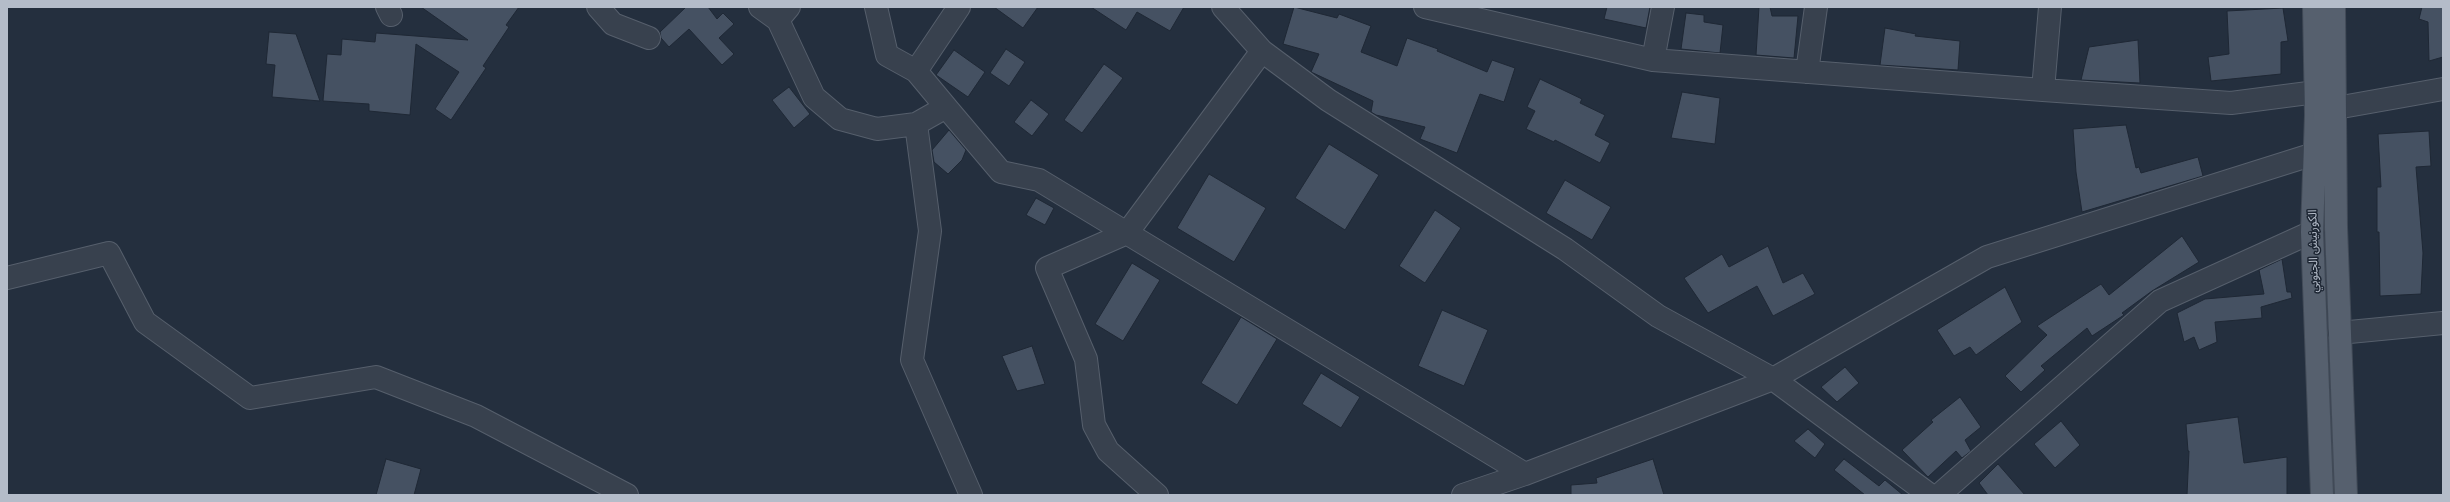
<!DOCTYPE html>
<html>
<head>
<meta charset="utf-8">
<style>
  body { margin:0 }
  #map { position:relative; width:2450px; height:502px; overflow:hidden; background:#242f3e; font-family:Roboto,sans-serif }
  canvas { display:block }
  .frame { position:absolute; inset:0; border:8px solid #b4bcc9; pointer-events:none }
</style>
</head>
<body>
<div id="map">
<canvas width="2450" height="502"></canvas>
<div class="frame"></div>
</div>
<script>
const c = document.querySelector('canvas').getContext('2d');
c.lineJoin = 'round';
function fillPath(path, color) {
  c.fillStyle = color;
  c.fill(path, 'evenodd');
}
function poly(rows) {
  const path = new Path2D();
  for (const r of rows) {
    path.moveTo(r[0], r[1]);
    for (let i = 2; i < r.length; i += 2) path.lineTo(r[i], r[i + 1]);
  }
  return path;
}
function stroke(path, color, width, dash) {
  c.strokeStyle = color;
  c.lineWidth = width;
  c.lineCap = dash ? 'butt' : 'round';
  c.setLineDash(dash || []);
  c.stroke(path);
}
function write(font, color, halo, rows, align = 'center') {
  c.font = font + ' Roboto,"Noto Sans Arabic",sans-serif';
  c.lineWidth = 3;
  c.setLineDash([]);
  c.textBaseline = 'middle';
  c.strokeStyle = halo;
  c.fillStyle = color;
  for (const [text, x, y, turn = 0] of rows) {
    c.save();
    c.translate(x, y);
    c.rotate((+turn || 0) * Math.PI / 180);
    c.textAlign = isNaN(turn) ? turn : align;
    if (halo) c.strokeText(text, 0, 0);
    c.fillText(text, 0, 0);
    c.restore();
  }
}
const building = poly([
  [421,7,519,7,506,25,509,27,483,66,486,68,451,120,435,109,459,72,416,44,410,115,369,111,369,104,323,101,327,54,341,55,342,39,375,42,376,33,468,40,421,7],
  [686,7,708,7,717,19,723,13,734,24,719,38,734,54,722,65,689,29,669,47,661,38,660,32,686,7],
  [994,7,1038,7,1023,28,994,7],
  [1091,7,1184,7,1170,31,1137,12,1126,30,1091,7],
  [1294,7,1337,18,1339,14,1371,26,1361,52,1397,66,1407,38,1438,49,1437,51,1487,72,1492,60,1515,68,1504,102,1480,94,1457,153,1420,139,1425,127,1376,115,1371,112,1373,101,1311,72,1319,54,1283,44,1294,7],
  [1607,7,1650,7,1646,28,1604,19,1607,7],
  [1759,7,1770,7,1772,16,1798,16,1794,58,1756,55,1759,7],
  [2422,7,2443,7,2443,57,2429,61,2428,22,2419,19,2422,7],
  [2283,8,2288,41,2281,42,2281,74,2211,81,2208,57,2229,54,2227,11,2283,8],
  [1686,13,1704,15,1704,22,1723,25,1720,53,1681,49,1686,13],
  [1885,28,1916,34,1915,36,1960,41,1958,70,1880,65,1885,28],
  [269,32,296,34,320,101,272,97,275,65,266,64,269,32],
  [2138,40,2140,83,2081,80,2089,47,2138,40],
  [1006,49,1025,62,1009,86,990,73,1006,49],
  [954,50,985,72,968,97,936,75,954,50],
  [1104,64,1123,78,1082,133,1064,120,1104,64],
  [1540,79,1582,99,1580,103,1605,115,1595,135,1610,143,1600,163,1555,140,1554,142,1526,129,1535,111,1527,107,1540,79],
  [789,87,810,114,794,128,772,100,789,87],
  [1682,92,1720,98,1715,144,1671,138,1682,92],
  [1031,100,1049,114,1032,136,1014,122,1031,100],
  [2126,125,2136,168,2139,167,2141,173,2198,157,2203,176,2082,212,2076,172,2073,129,2126,125],
  [949,130,966,150,962,160,948,174,934,162,932,150,949,130],
  [2429,131,2431,166,2416,167,2423,253,2421,294,2380,296,2379,232,2377,232,2377,187,2381,187,2378,134,2429,131],
  [1329,144,1379,175,1345,230,1295,198,1329,144],
  [1209,174,1266,208,1234,262,1177,228,1209,174],
  [1565,180,1611,207,1592,240,1546,213,1565,180],
  [1036,198,1054,208,1045,225,1026,215,1036,198],
  [1435,210,1461,228,1425,283,1399,266,1435,210],
  [2182,236,2199,262,2152,291,2122,313,2124,315,2092,336,2087,328,2041,366,2045,370,2021,392,2005,376,2047,335,2037,326,2101,284,2109,295,2182,236],
  [1768,246,1783,283,1803,273,1815,294,1773,316,1757,286,1708,313,1684,278,1722,254,1729,267,1768,246],
  [2282,259,2287,292,2291,292,2292,298,2261,307,2262,318,2215,322,2217,342,2199,350,2194,337,2184,342,2177,313,2205,299,2264,294,2259,270,2282,259],
  [1132,263,1160,280,1123,341,1095,324,1132,263],
  [2005,287,2022,322,1976,355,1970,347,1954,356,1937,330,2005,287],
  [1442,310,1488,330,1464,386,1418,366,1442,310],
  [1241,317,1277,339,1237,405,1201,383,1241,317],
  [1032,346,1045,384,1017,391,1002,356,1032,346],
  [1845,367,1859,383,1837,402,1821,387,1845,367],
  [1321,373,1360,397,1341,428,1302,404,1321,373],
  [1960,397,1981,427,1965,440,1971,451,1962,458,1956,451,1928,477,1902,450,1933,422,1931,420,1960,397],
  [2238,417,2244,463,2287,457,2287,495,2187,495,2189,451,2188,451,2186,424,2238,417],
  [2061,421,2080,445,2055,468,2034,444,2061,421],
  [1808,429,1825,444,1815,458,1794,441,1808,429],
  [386,459,421,469,414,495,376,495,386,459],
  [1653,459,1664,495,1571,495,1571,485,1597,483,1596,478,1653,459],
  [1844,459,1879,486,1885,480,1903,495,1865,495,1834,470,1844,459],
  [1998,464,2025,495,1988,495,1979,483,1998,464]
]);
const minor = poly([
  [387,7,391,15],
  [598,7,613,24,649,38],
  [760,7,778,20],
  [789,7,778,20,814,97,840,119,877,129,916,124],
  [876,7,887,55,916,71,946,107],
  [1223,7,1262,51,1328,100,1565,249,1658,316,1773,379,1930,495],
  [1425,7,1653,60,2043,90,2231,103,2316,92],
  [1653,60,1663,7],
  [916,71,959,7],
  [1807,72,1816,7],
  [2043,90,2050,7],
  [2317,115,2336,108,2443,89],
  [7,278,109,253,145,322,250,398,376,377,476,416,627,495],
  [2339,333,2443,323],
  [971,495,912,360,930,231,916,124,946,107,1001,172,1039,180,1525,474],
  [1157,495,1108,451,1094,425,1086,359,1047,268,1127,233,1262,51],
  [1463,495,1525,474,1773,379,1987,257,2314,154],
  [1939,495,2160,301,2312,232]
]);
const major = poly([
  [2314,7,2316,115,2312,232,2322,495],
  [2334,7,2336,227,2346,495]
]);
const streetNames = [
  ["الكورنيش الجنوبي",2314,251,-91]
];
fillPath(building, '#455162');
stroke(building, '#1f2835', 1);
stroke(minor, '#565f6c', 24);
stroke(major, '#414a57', 24);
stroke(minor, '#38414e', 22);
stroke(major, '#56606e', 22);
write('12px', '#b4bcc9', '#1d2633', streetNames);
</script>
</body>
</html>
